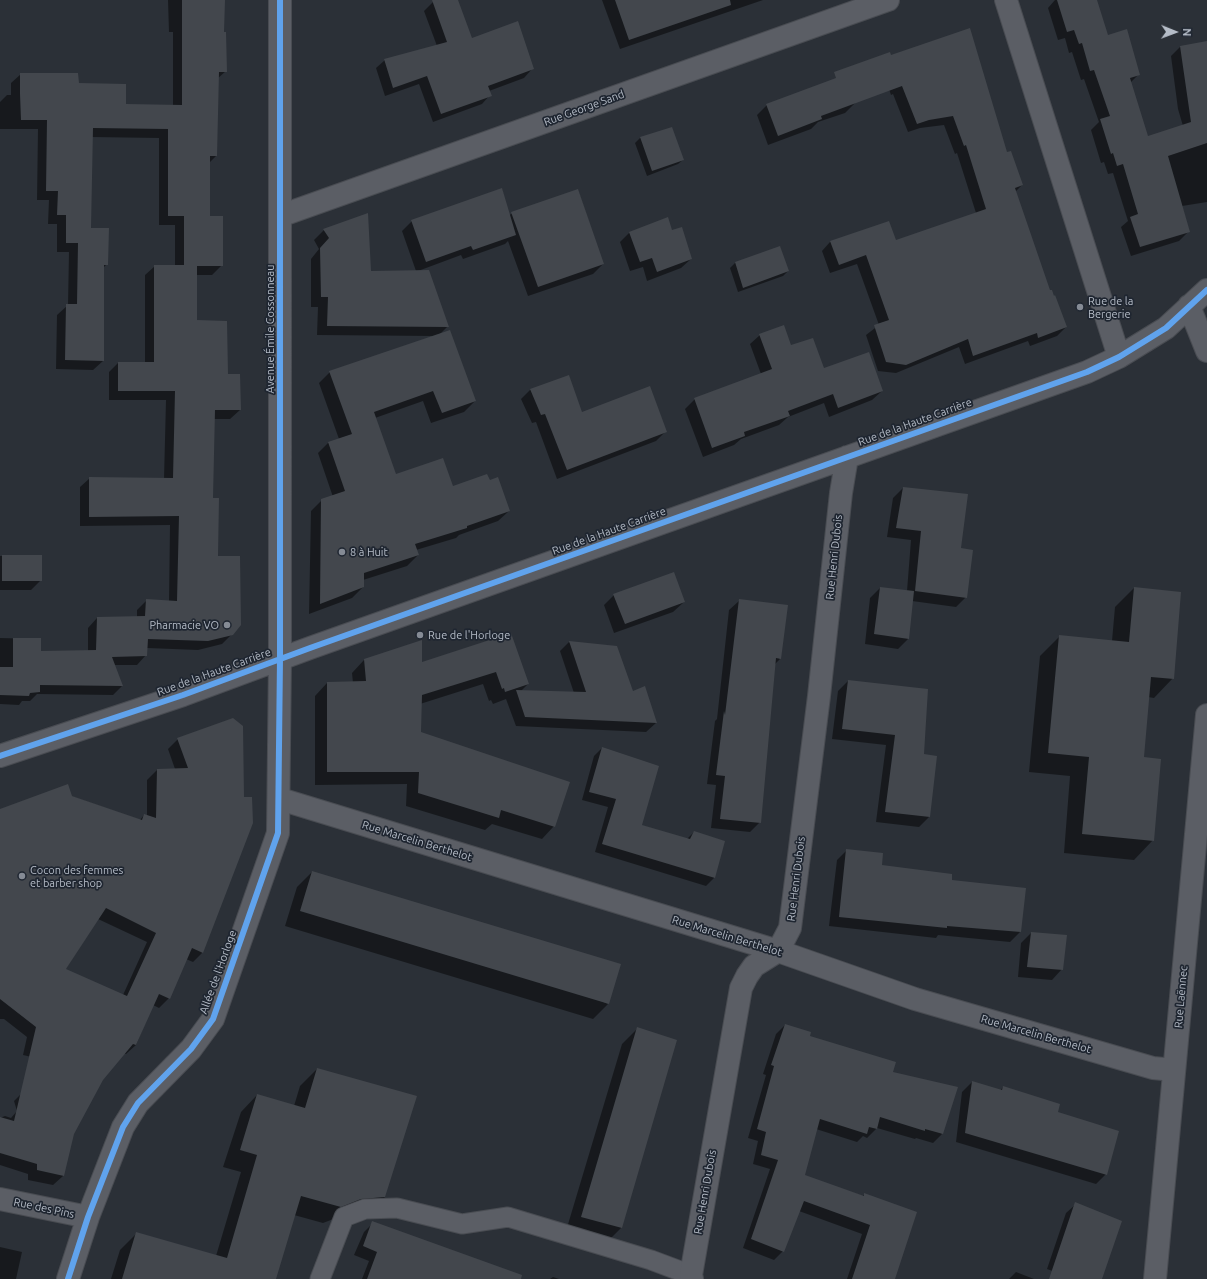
<!DOCTYPE html>
<html>
<head>
<meta charset="utf-8">
<style>
  body { margin:0 }
  #map { position:relative; width:1207px; height:1279px; overflow:hidden; background:#2b3037; font-family:Ubuntu,sans-serif }
  canvas { display:block }
  .north { position:absolute; left:1155px; top:12px; width:40px; height:40px; -webkit-text-stroke:3px #1f2631; paint-order:stroke; rotate:91deg; font-size:11px; font-weight:700; line-height:16px; text-align:center; color:#b5bcc7 }
  .north::after { content:''; display:block; margin:auto; width:14px; height:18px; background:#b5bcc7; clip-path:polygon(50% 0,100% 100%,50% 72%,0 100%) }
</style>
</head>
<body>
<div id="map">
<canvas width="1207" height="1279"></canvas>
<div class="north">N</div>
</div>
<script>
const c = document.querySelector('canvas').getContext('2d');
c.lineJoin = 'round';
function fillPath(path, color) {
  c.fillStyle = color;
  c.fill(path, 'evenodd');
}
function poly(rows) {
  const path = new Path2D();
  for (const r of rows) {
    path.moveTo(r[0], r[1]);
    for (let i = 2; i < r.length; i += 2) path.lineTo(r[i], r[i + 1]);
  }
  return path;
}
function stroke(path, color, width, dash) {
  c.strokeStyle = color;
  c.lineWidth = width;
  c.lineCap = dash ? 'butt' : 'round';
  c.setLineDash(dash || []);
  c.stroke(path);
}
function write(font, color, halo, rows, align = 'center') {
  c.font = font + ' Ubuntu,sans-serif';
  c.lineWidth = 3.5;
  c.setLineDash([]);
  c.textBaseline = 'middle';
  c.strokeStyle = halo;
  c.fillStyle = color;
  for (const [text, x, y, turn = 0] of rows) {
    c.save();
    c.translate(x, y);
    c.rotate((+turn || 0) * Math.PI / 180);
    c.textAlign = isNaN(turn) ? turn : align;
    if (halo) c.strokeText(text, 0, 0);
    c.fillText(text, 0, 0);
    c.restore();
  }
}
const shadow = poly([
  [168,0,224,0,223,33,226,71,217,79,216,156,209,163,209,217,222,265,212,275,196,275,196,321,227,375,240,410,230,419,214,419,212,499,217,557,232,634,222,644,198,650,147,648,146,655,137,665,114,665,122,686,113,695,37,694,30,701,22,701,19,705,0,704,0,638,40,639,40,652,88,651,88,628,97,618,137,617,137,610,147,600,169,602,170,525,80,526,80,487,90,478,164,479,166,400,109,400,109,372,118,363,145,363,145,275,155,266,175,266,175,225,159,225,159,138,91,137,90,229,107,264,103,268,103,361,93,370,56,369,57,315,68,305,69,252,57,252,57,224,48,224,49,200,37,200,38,129,0,129,0,102,7,95,11,95,11,83,21,74,78,84,125,105,173,106,173,32,169,32],
  [439,0,457,0,471,39,532,69,524,78,489,91,490,95,482,104,433,122,419,84,385,96,376,68,385,60,437,46,424,11,433,2],
  [602,0,763,0,620,49],
  [1055,0,1096,0,1107,36,1139,74,1130,83,1148,138,1183,126,1178,109,1171,56,1180,47,1207,42,1207,202,1182,206,1189,231,1179,241,1131,256,1121,227,1128,221,1113,173,1108,174,1104,162,1101,163,1091,130,1099,122,1084,79,1081,80,1072,52,1069,53,1065,38,1058,40,1048,8],
  [881,65,1006,153,1022,185,1015,192,1049,292,1066,327,1057,336,1030,346,1028,341,965,364,959,347,896,373,878,371,866,335,879,325,857,264,830,273,822,251,830,242,888,222,896,242,976,213,957,153,955,154,944,125,920,128,908,132,893,94,891,95],
  [855,103,845,113,818,122,811,129,768,145,757,115,767,105],
  [671,128,683,160,678,164,647,176,635,143,640,138],
  [502,189,509,215,578,190,603,264,593,274,528,296,508,241,505,244,463,259,461,255,418,271,448,326,439,335,475,401,464,412,431,423,423,401,375,418,395,476,453,488,509,511,498,521,459,535,456,538,416,550,418,555,407,566,363,580,363,587,352,598,309,614,311,511,322,500,333,497,318,453,328,443,339,439,319,383,330,372,434,336,317,335,318,307,311,307,311,259,319,249,314,240,324,230,370,272,416,271,402,231,412,221],
  [630,232,672,232,691,259,681,268,647,281,643,267,630,271,620,242],
  [780,247,788,271,783,276,738,292,730,268,735,263],
  [760,335,790,346,823,369,882,391,872,400,829,417,824,403,788,417,779,425,741,439,734,445,703,457,685,409,695,399,761,374,750,344],
  [569,376,581,414,666,431,656,441,557,479,536,422,532,423,521,399,530,390],
  [903,488,960,549,966,597,956,607,912,601,908,639,898,649,865,644,870,598,880,588,907,591,911,540,887,537,893,498],
  [0,556,41,556,41,580,31,590,0,590],
  [1134,588,1173,678,1154,698,1148,697,1143,758,1153,840,1134,860,1064,853,1070,776,1029,772,1040,656,1060,636,1112,641,1115,607],
  [614,595,684,602,673,612,614,633,604,605],
  [739,601,780,659,774,665,760,822,750,832,711,828,716,785,707,784,715,721,717,719,729,610],
  [510,634,528,684,520,692,574,693,560,651,569,642,632,693,656,723,646,732,516,726,506,699,493,704,491,700,489,701,483,684,420,704,420,733,554,826,542,839,492,824,485,830,406,806,407,784,315,785,315,696,327,683,353,683,352,673,364,660,421,663],
  [848,681,923,755,929,817,919,827,876,822,886,745,832,739,838,691],
  [232,719,203,952,193,962,186,959,169,998,159,1008,153,1005,136,1045,126,1054,123,1053,105,1074,23,1055,27,1037,4,1019,0,1019,0,810,71,796,140,820,144,815,147,816,147,780,157,770,175,769,168,749,178,739],
  [98,919,147,942,123,995,65,970],
  [602,748,640,825,687,839,694,832,724,841,714,878,706,886,595,852,608,807,582,800,594,756],
  [847,850,881,866,951,881,1025,889,1020,932,1010,942,938,935,936,938,829,926,837,860],
  [312,872,608,1004,593,1019,285,926,297,887],
  [1031,933,1062,969,1052,980,1018,977,1021,943],
  [785,1025,808,1037,892,1073,942,1134,933,1143,916,1138,915,1139,877,1128,867,1138,863,1136,857,1142,816,1129,804,1176,863,1196,865,1194,894,1279,847,1279,862,1234,799,1211,783,1251,774,1260,743,1248,770,1169,753,1164,758,1141,748,1138,766,1075,763,1074,776,1034],
  [637,1029,676,1041,621,1228,606,1243,566,1231,622,1044],
  [317,1069,385,1197,368,1214,344,1215,323,1223,294,1215,275,1279,111,1279,120,1250,137,1233,216,1256,241,1172,223,1167,241,1112,257,1095,294,1106,300,1086],
  [972,1082,1000,1091,1003,1087,1056,1112,1106,1174,1096,1184,956,1142,962,1092],
  [23,1092,73,1133,63,1176,53,1185,28,1180,28,1174,0,1165,0,1118,5,1116,11,1118,17,1111,14,1101],
  [1076,1204,1085,1279,1075,1279,1047,1269,1066,1213],
  [373,1223,483,1279,362,1279,369,1261,354,1255,364,1232],
  [0,1247,22,1252,16,1279,0,1279],
  [1016,1272,1034,1279,1009,1279],
  [553,1277,559,1279,550,1279]
]);
const building = poly([
  [182,0,225,0,224,32,226,32,227,72,219,72,217,156,210,156,210,216,223,216,223,266,197,266,197,320,227,321,228,374,240,374,241,410,215,410,213,498,219,498,218,556,240,556,241,625,233,635,208,641,148,639,147,656,112,657,123,686,40,685,40,692,30,693,29,696,0,695,0,667,13,667,13,638,41,638,41,651,96,650,97,617,145,616,146,599,177,601,179,516,89,517,89,477,173,478,175,391,118,391,118,362,154,362,154,265,184,265,184,216,168,216,168,129,93,128,91,228,109,228,108,265,104,265,104,361,65,360,66,304,77,304,78,243,66,243,66,215,57,215,58,191,46,191,47,120,21,120,20,94,20,73,78,73,79,83,126,84,126,104,182,105],
  [432,0,458,0,472,38,518,21,534,69,488,86,492,96,441,114,427,76,393,88,384,59,447,42],
  [615,0,730,0,731,5,629,40],
  [1057,0,1097,0,1108,35,1127,29,1140,75,1130,78,1148,136,1191,122,1180,46,1207,41,1207,143,1168,156,1190,232,1140,247,1130,217,1138,214,1123,164,1117,166,1113,153,1111,154,1100,119,1110,116,1094,70,1090,71,1082,43,1079,44,1074,30,1067,32],
  [970,28,1007,152,1011,151,1023,185,1015,188,1050,290,1052,290,1054,296,1055,295,1067,327,1038,338,1037,333,973,356,968,339,906,365,886,362,874,325,889,320,866,255,839,265,830,241,889,221,896,240,986,209,966,145,964,146,953,116,929,120,917,124,902,86,821,116,822,119,778,136,766,104,836,78,834,72,890,52,891,55],
  [672,127,684,160,652,171,640,137],
  [502,188,516,235,473,250,471,246,426,262,411,220],
  [578,189,604,264,538,287,511,212],
  [368,213,371,271,429,270,449,327,327,326,328,297,321,297,320,248,329,238,323,229],
  [668,217,672,230,682,227,692,259,657,272,652,258,640,262,629,232],
  [780,246,789,271,743,288,735,262],
  [784,325,791,345,813,338,824,368,869,352,883,391,838,408,833,394,788,411,790,416,744,432,745,436,712,448,694,398,772,369,759,334],
  [450,330,476,401,442,413,433,391,374,412,396,474,443,458,453,486,487,474,490,480,498,477,510,511,467,526,467,528,415,544,419,555,364,573,364,587,320,604,321,499,345,491,328,442,352,434,329,371],
  [569,375,582,412,650,386,667,432,567,470,545,414,541,415,530,389],
  [903,487,968,494,961,548,973,550,967,598,915,591,921,531,896,528],
  [2,555,42,555,42,581,2,581],
  [674,572,685,602,625,624,613,594],
  [880,587,914,591,909,639,874,634],
  [1134,587,1181,592,1174,679,1151,677,1144,757,1161,759,1154,841,1082,834,1089,757,1048,753,1059,635,1129,642],
  [739,599,788,605,781,659,776,658,761,823,720,819,725,776,716,775,724,711,725,715],
  [511,633,529,684,505,692,504,688,502,689,496,672,422,695,421,732,570,782,555,827,501,810,499,818,418,793,419,772,327,772,327,682,366,681,364,659,422,640,422,662],
  [569,641,617,646,633,691,645,686,657,723,525,717,516,690,586,692],
  [848,680,928,689,924,754,937,756,930,817,885,812,895,735,842,729],
  [233,718,243,726,244,797,252,797,253,823,203,953,192,948,170,999,159,994,136,1045,133,1044,103,1080,74,1134,64,1176,37,1170,37,1164,0,1153,0,1117,14,1121,36,1027,0,999,0,809,68,784,72,796,142,820,144,814,156,818,157,769,188,768,177,738],
  [106,908,156,933,127,996,66,969],
  [602,747,659,766,642,825,690,839,694,831,725,841,715,878,602,844,616,799,589,792],
  [846,849,883,853,882,865,952,874,952,880,1026,888,1021,932,947,926,947,928,839,917],
  [312,871,621,964,609,1004,300,911],
  [1031,932,1067,935,1063,970,1027,967],
  [785,1024,811,1032,810,1036,896,1062,893,1072,958,1087,943,1134,925,1129,925,1131,880,1117,877,1129,869,1127,867,1134,820,1119,805,1175,864,1196,864,1193,917,1212,895,1279,852,1279,870,1225,804,1201,784,1252,751,1239,778,1160,761,1155,766,1132,757,1129,774,1066,771,1065],
  [637,1027,677,1040,622,1228,581,1217],
  [317,1068,417,1096,385,1197,361,1199,341,1207,301,1196,276,1279,122,1279,136,1232,227,1258,257,1155,240,1150,257,1094,305,1108],
  [972,1081,1002,1090,1003,1086,1060,1104,1058,1112,1119,1131,1107,1175,965,1133],
  [1075,1202,1122,1221,1102,1279,1049,1279],
  [372,1221,522,1275,521,1279,367,1279,377,1252,363,1246]
]);
const service = poly([
  [320,1279,344,1217,365,1209,397,1208,462,1224,508,1217,651,1260,691,1275]
]);
const minor = poly([
  [1006,0,1119,357],
  [280,216,888,0],
  [1189,306,1207,351],
  [0,756,183,695,310,648,1087,372,1119,357,1166,328,1207,290],
  [280,799,778,951,915,999,1153,1068,1174,1070],
  [0,1199,88,1217],
  [68,1279,88,1217,123,1127,138,1103,191,1049,213,1019,278,833,280,659,280,0],
  [692,1279,691,1275,741,988,747,976,754,966,778,951,790,928,819,696,841,493,847,457],
  [1155,1279,1207,715]
]);
const cycleway = poly([
  [0,756,183,695,310,648,1087,372,1119,357,1166,328,1207,290],
  [68,1279,88,1217,123,1127,138,1103,191,1049,213,1019,278,833,280,659,280,0]
]);
const markers = [
  [1080,307,4,"#858b95"],
  [342,552,4,"#858b95"],
  [227,625,4,"#858b95"],
  [420,635,4,"#858b95"],
  [22,876,4,"#858b95"]
];
const streetNames = [
  ["Rue George Sand",584,108,-20],
  ["Avenue Émile Cossonneau",270,329,-90],
  ["Rue de la Haute Carrière",915,422,-20],
  ["Rue de la Haute Carrière",609,531,-20],
  ["Rue Henri Dubois",834,557,-84],
  ["Rue de la Haute Carrière",214,672,-20],
  ["Rue Marcelin Berthelot",417,841,17],
  ["Rue Henri Dubois",796,879,-83],
  ["Rue Marcelin Berthelot",727,936,17],
  ["Allée de l'Horloge",218,972,-70],
  ["Rue Laënnec",1181,997,-85],
  ["Rue Marcelin Berthelot",1036,1034,16],
  ["Rue Henri Dubois",705,1192,-80],
  ["Rue des Pins",44,1208,12]
];
const poiNames = [
  ["Rue de la",1088,301],
  ["Bergerie",1088,314],
  ["8 à Huit",350,552],
  ["Pharmacie VO",219,625,"right"],
  ["Rue de l'Horloge",428,635],
  ["Cocon des femmes",30,870],
  ["et barber shop",30,883]
];
fillPath(shadow, '#0007');
fillPath(building, '#43474d');
stroke(service, '#494c52', 21);
stroke(minor, '#494c52', 24);
stroke(service, '#5b5e65', 19);
stroke(minor, '#5b5e65', 22);
stroke(cycleway, '#60a3ed', 6);
for (const [x, y, r, color] of markers) {
  const dot = new Path2D();
  dot.arc(x, y, r, 0, 2 * Math.PI);
  c.fillStyle = color;
  c.fill(dot);
  stroke(dot, '#1f2631', 1.5);
}
write('11px', '#b5bcc7', '#1f2631', streetNames);
write('11px', '#b5bcc7', '#1f2631', poiNames, 'left');
</script>
</body>
</html>
